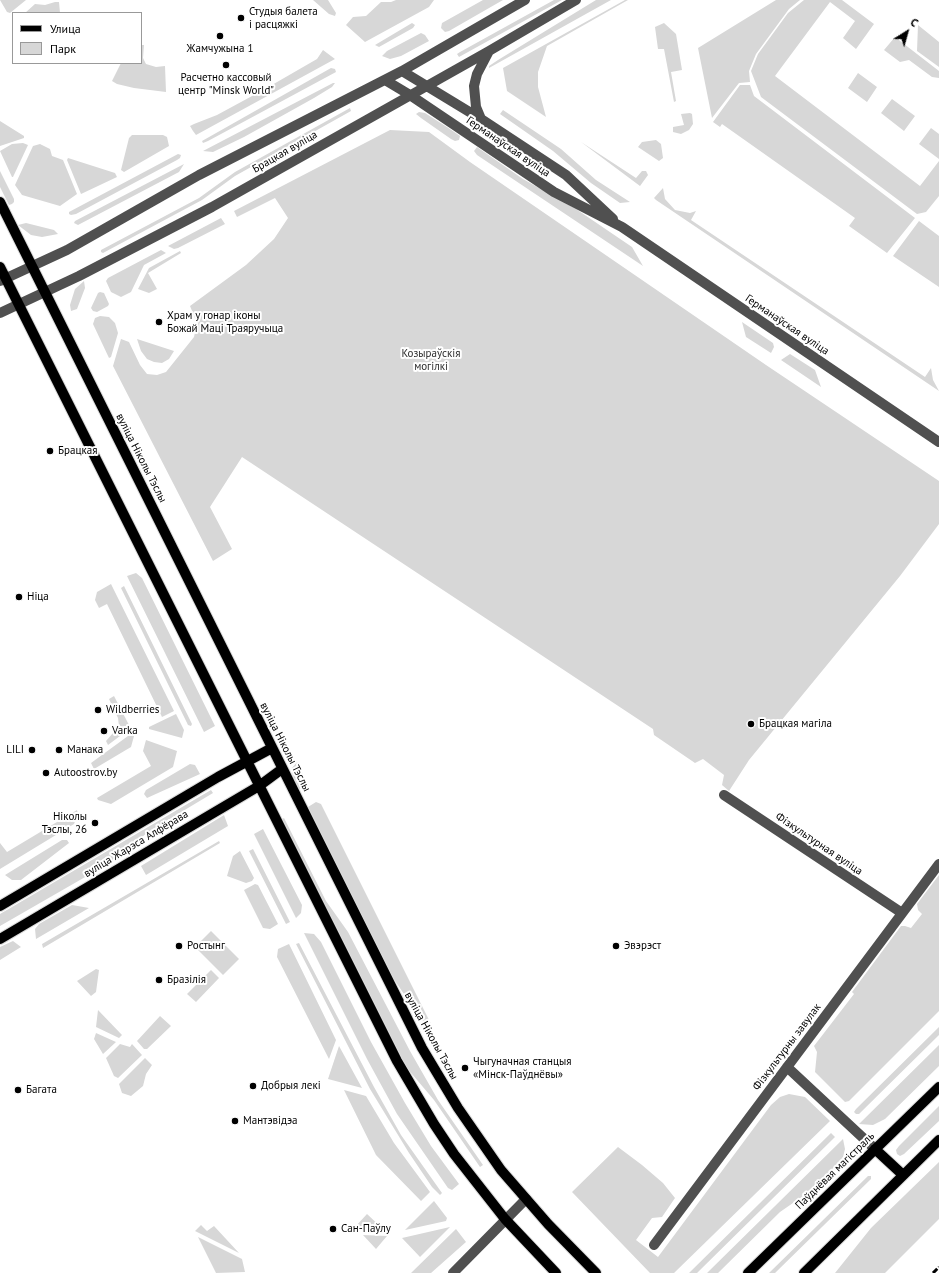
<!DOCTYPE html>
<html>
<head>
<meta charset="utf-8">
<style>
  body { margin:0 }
  #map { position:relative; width:939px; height:1273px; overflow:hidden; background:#fff; font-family:"PT Sans",sans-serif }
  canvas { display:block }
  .legend { position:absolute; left:12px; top:12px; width:130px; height:52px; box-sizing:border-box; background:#fff; border:1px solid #999; margin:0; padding:5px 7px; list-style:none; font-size:12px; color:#000 }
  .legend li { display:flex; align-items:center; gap:8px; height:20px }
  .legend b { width:20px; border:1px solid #999 }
  .north { position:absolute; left:887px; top:12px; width:40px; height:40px; -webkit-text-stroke:3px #fff; paint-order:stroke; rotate:37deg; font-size:11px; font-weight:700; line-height:16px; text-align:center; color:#000 }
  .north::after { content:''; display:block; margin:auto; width:14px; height:18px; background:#000; clip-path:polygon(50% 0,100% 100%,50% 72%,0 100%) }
</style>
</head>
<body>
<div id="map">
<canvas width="939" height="1273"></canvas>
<ul class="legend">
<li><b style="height:5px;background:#000"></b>Улица</li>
<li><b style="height:11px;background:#d7d7d7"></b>Парк</li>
</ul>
<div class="north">С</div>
</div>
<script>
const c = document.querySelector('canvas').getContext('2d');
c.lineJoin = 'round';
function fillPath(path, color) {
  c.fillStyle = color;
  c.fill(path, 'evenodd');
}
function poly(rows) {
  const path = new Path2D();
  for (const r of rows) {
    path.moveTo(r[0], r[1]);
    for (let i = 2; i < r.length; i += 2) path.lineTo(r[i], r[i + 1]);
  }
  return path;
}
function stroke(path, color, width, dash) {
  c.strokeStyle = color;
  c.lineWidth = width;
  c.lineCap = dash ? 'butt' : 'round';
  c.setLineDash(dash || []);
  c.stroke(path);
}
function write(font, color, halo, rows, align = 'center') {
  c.font = font + ' "PT Sans",sans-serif';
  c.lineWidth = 4;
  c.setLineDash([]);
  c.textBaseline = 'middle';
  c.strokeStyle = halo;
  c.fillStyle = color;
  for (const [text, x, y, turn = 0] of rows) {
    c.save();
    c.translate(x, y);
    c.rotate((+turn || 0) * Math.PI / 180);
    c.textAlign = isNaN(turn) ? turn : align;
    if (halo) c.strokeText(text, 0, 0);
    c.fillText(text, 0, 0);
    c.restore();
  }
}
const green = poly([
  [0,0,26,0,10,13,7,12],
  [313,0,328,0,336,13,335,16,329,14],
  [396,0,434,0,429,7,365,42,346,25,353,17,366,16,381,2,391,2],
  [483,0,503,0,449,31,445,32,441,28,442,23],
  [554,0,562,0,459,57,457,54,460,52],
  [596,0,611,0,489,68,489,66,498,60],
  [625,0,628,0,547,46,538,72,538,87,546,117,507,91,503,68],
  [776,0,800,0,789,9,756,54,749,71,750,82,739,83,712,118,698,48],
  [804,0,842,0,874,24,856,49,843,38,855,21,830,2,775,76,920,186,939,161,939,196,926,212,917,214,761,97,751,71,758,54,788,13],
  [55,2,59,2,60,13,25,13,35,4,45,5],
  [412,23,415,25,413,28,379,47,375,45],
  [664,23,676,34,682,70,671,72,676,101,674,102,664,49,658,49,655,27],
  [918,25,939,42,939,67,917,51],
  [421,33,425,35,429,41,401,56,390,59,382,56,387,51],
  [895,37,939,71,939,78,932,77,909,60,900,62,884,50],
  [141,45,144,45,143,58,146,64,156,67,165,66,166,92,134,88,117,84,112,81,121,63,141,63],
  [323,50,335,59,196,135,193,131,190,126,194,124,217,115,265,89,317,59],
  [331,68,335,69,336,72,208,141,203,143,202,141],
  [858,73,877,87,867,102,848,88],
  [333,83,335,83,332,87,314,98,244,137,213,152,203,151],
  [740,85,750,85,754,96,915,218,887,253,849,226,855,218,722,124,720,127,713,122],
  [892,99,915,116,904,131,881,113],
  [350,108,351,111,235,176,202,200,103,253,101,252,101,250,199,198,235,172],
  [503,110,561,149,596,180,630,202,620,203,591,183,553,151,500,114],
  [419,112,425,113,450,129,460,136,459,140,455,141,451,139,421,118,416,114],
  [690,113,692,114,693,124,689,130,681,134,673,132,673,127,684,125,681,114],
  [0,121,24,136,24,138,0,146],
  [931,128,939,134,939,159,919,144],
  [390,130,429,132,470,162,766,365,939,481,939,524,900,576,749,760,729,791,722,785,724,775,703,759,695,763,654,735,653,729,242,457,210,507,232,549,213,561,113,366,121,339,129,342,140,365,147,374,157,375,166,372,194,337,197,323,190,306,246,265,274,239,288,218,275,198,237,217,234,211],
  [132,135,163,135,167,137,169,146,124,172,121,170,129,138],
  [656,140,661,144,663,158,659,161,638,147,642,142],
  [581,142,636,178,642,171,646,171,648,175,640,186],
  [23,143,28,145,13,177,12,177,0,151,12,144],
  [40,144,50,149,52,156,63,160,77,194,60,206,22,195,15,185,33,146],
  [477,147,523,179,576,209,632,247,643,266,477,155,474,151],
  [178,154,181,155,180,158,177,160,76,214,71,215,69,214,69,212],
  [68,158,115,173,117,177,81,194,67,160],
  [184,164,179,172,78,225,74,223,75,221],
  [0,171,14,199,14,202,12,204,9,205,0,187],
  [663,188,665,199,675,210,690,213,696,211,691,220,925,377,931,368,933,380,939,391,656,200,654,198],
  [221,218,225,224,178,248,174,249,168,246],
  [919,221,939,236,939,287,893,256],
  [26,223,54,230,58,234,42,237,31,235,18,225],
  [161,250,166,253,144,265,131,292,121,297,111,292,106,281,108,278],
  [180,251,181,253,148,273,157,289,149,293,138,289,149,268],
  [84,281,85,288,77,309,71,311,70,305,75,289],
  [100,292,104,293,109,304,108,306,97,312,93,311,91,308,98,293],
  [100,316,109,317,115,323,118,333,111,357,109,358,93,324,95,318],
  [742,322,773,343,774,347,771,353,746,337],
  [137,339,174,351,169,359,162,363,154,362,147,359,141,351],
  [790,354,815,370,821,387,781,360],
  [136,573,142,578,215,726,204,732,127,576],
  [111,584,174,711,162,717,107,604,99,608,95,600,97,592],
  [124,586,192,724,191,726,188,725,121,588],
  [114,696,129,725,128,730,108,745,106,741,119,726,118,718,109,699],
  [176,714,184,730,182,738,149,729,149,727],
  [128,736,134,736,131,747,94,769,91,763],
  [146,740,177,751,173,767,111,804,98,800,97,798,151,766,143,751],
  [297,762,306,781,304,787,299,789,292,773,292,768],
  [190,764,195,765,200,774,147,798,144,794,146,790],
  [211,790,213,793,148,832,113,861,0,926,0,914],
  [316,802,321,804,431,1024,428,1029,393,978,308,807],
  [77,810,78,814,74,824,0,869,0,843,7,852],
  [224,815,228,826,146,875,141,866],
  [284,818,326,901,348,932,410,1051,438,1100,483,1165,480,1167,434,1100,406,1067,281,820],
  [263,829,302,905,301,913,296,918,254,834],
  [62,840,67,840,69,843,21,880,12,880,5,875],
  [219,841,220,843,43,948,42,944],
  [253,849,290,922,286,924,249,851],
  [240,851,254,878,252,881,246,883,227,876,233,856],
  [939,875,939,1011,849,1101,845,1102,815,1072,817,1052,814,1046,854,994,852,992,901,926,905,926,911,928,922,914,918,910,917,904],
  [255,884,258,885,278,924,270,929,263,928,244,890],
  [72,905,89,908,36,939,35,929,39,924],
  [211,931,239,959,223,975,195,947],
  [304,933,314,934,321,942,371,1042,405,1103,431,1146,459,1184,452,1190,448,1188,397,1114,367,1059],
  [13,941,21,947,0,960,0,947],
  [299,943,374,1087,401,1135,442,1193,440,1195,432,1187,409,1153,370,1089,296,944],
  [289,944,336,1040,329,1059,277,957,278,949],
  [96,969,99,970,96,992,91,996,77,981],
  [211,970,219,978,196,1002,187,994],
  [98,1010,122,1035,119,1038,96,1027],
  [160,1016,171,1026,147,1049,144,1049,137,1041],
  [939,1027,939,1035,859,1114,856,1114,854,1112,856,1109],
  [96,1033,116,1042,103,1054,94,1039],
  [120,1044,130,1047,132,1044,142,1055,118,1078,114,1076,106,1058],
  [939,1045,939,1066,885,1119,873,1125,859,1124],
  [339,1046,362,1088,328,1079],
  [145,1058,152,1065,146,1074,143,1086,131,1096,122,1093,119,1084],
  [344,1090,366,1096,394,1143,430,1192,421,1201,376,1155],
  [789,1094,805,1097,830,1121,674,1273,650,1273,572,1192,618,1147,642,1165,663,1183,675,1198,662,1217,652,1218,636,1240,658,1257,771,1105,780,1097],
  [939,1106,939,1121,904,1154,900,1156,897,1154,896,1150,899,1146],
  [831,1133,835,1137,697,1273,689,1273],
  [843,1139,845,1149,843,1157,816,1187,780,1212,718,1273,707,1273],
  [939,1162,939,1219,885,1273,835,1273,871,1228],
  [868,1176,871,1176,871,1179,775,1273,769,1273],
  [434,1201,447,1218,446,1221,405,1230],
  [367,1214,383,1229,355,1227],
  [201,1225,207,1231,214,1226,239,1253,195,1231],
  [450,1227,420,1257,402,1238],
  [456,1229,466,1242,431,1273,411,1273],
  [363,1235,387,1236,376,1249],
  [198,1237,242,1259,245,1272,216,1273]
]);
const minor = poly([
  [402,71,481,119,566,175,613,219],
  [385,80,410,95,554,192,622,227,939,442],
  [481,119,476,107,474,86,477,74,489,51],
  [0,281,67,250,199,175,402,71,525,0],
  [0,313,79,276,212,207,489,51,576,0],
  [724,795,902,913],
  [787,1067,875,1149],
  [654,1245,939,864],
  [453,1273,526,1199]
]);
const major = poly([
  [0,202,422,1048,458,1108,501,1170,548,1224,596,1273],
  [0,267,397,1061,434,1124,454,1154,505,1219,556,1273],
  [0,906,218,777,272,748],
  [0,939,259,786,282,769],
  [875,1149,903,1175],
  [748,1273,939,1087],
  [804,1273,939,1140]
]);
const rail = poly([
  [933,1273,939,1267]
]);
const markers = [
  [241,18,4,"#000"],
  [220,36,4,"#000"],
  [226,65,4,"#000"],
  [159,322,4,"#000"],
  [50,451,4,"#000"],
  [19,597,4,"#000"],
  [98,710,4,"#000"],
  [751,724,4,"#000"],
  [104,731,4,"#000"],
  [32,750,4,"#000"],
  [59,750,4,"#000"],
  [46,773,4,"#000"],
  [95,823,4,"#000"],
  [179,946,4,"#000"],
  [616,946,4,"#000"],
  [159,980,4,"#000"],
  [465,1068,4,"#000"],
  [253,1086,4,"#000"],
  [18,1090,4,"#000"],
  [235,1121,4,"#000"],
  [333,1229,4,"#000"]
];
const poiNames = [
  ["Студыя балета",249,12],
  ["і расцяжкі",249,25],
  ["Жамчужына 1",220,49,"center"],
  ["Расчетно кассовый",226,78,"center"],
  ["центр \"Minsk World\"",226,91,"center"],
  ["Храм у гонар іконы",167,316],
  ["Божай Маці Траяручыца",167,329],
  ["Брацкая",58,451],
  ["Ніца",27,597],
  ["Wildberries",106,710],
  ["Брацкая магіла",759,724],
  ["Varka",112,731],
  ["LILI",24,750,"right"],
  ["Манака",67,750],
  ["Autoostrov.by",54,773],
  ["Ніколы",87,817,"right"],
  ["Тэслы, 26",87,830,"right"],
  ["Ростынг",187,946],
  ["Эвэрэст",624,946],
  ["Бразілія",167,980],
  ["Чыгуначная станцыя",473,1062],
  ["«Мінск-Паўднёвы»",473,1075],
  ["Добрыя лекі",261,1086],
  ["Багата",26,1090],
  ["Мантэвідэа",243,1121],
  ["Сан-Паўлу",341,1229]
];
const streetNames = [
  ["Германаўская вуліца",508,147,34],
  ["Брацкая вуліца",285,152,-30],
  ["Германаўская вуліца",787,325,34],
  ["вуліца Ніколы Тэслы",141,458,63],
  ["вуліца Ніколы Тэслы",285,747,63],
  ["вуліца Жарэса Алфёрава",136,844,-31],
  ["Фізкультурная вуліца",819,844,34],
  ["вуліца Ніколы Тэслы",431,1036,61],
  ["Фізкультурны завулак",787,1047,-53],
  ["Паўднёвая магістраль",835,1171,-44]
];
const parkNames = [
  ["Козыраўскія",431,354],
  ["могілкі",431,367]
];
fillPath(green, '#d7d7d7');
stroke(major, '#dbdbdb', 12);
stroke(minor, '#505050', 10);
stroke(major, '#000', 10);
stroke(rail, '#000', 3, [6, 2, 1, 2]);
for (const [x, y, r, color] of markers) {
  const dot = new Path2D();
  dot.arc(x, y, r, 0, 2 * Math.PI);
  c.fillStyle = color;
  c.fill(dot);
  stroke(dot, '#fff', 1.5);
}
write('11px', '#000', '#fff', poiNames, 'left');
write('11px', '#000', '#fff', streetNames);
write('11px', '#2e2e2e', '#fff', parkNames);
</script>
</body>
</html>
